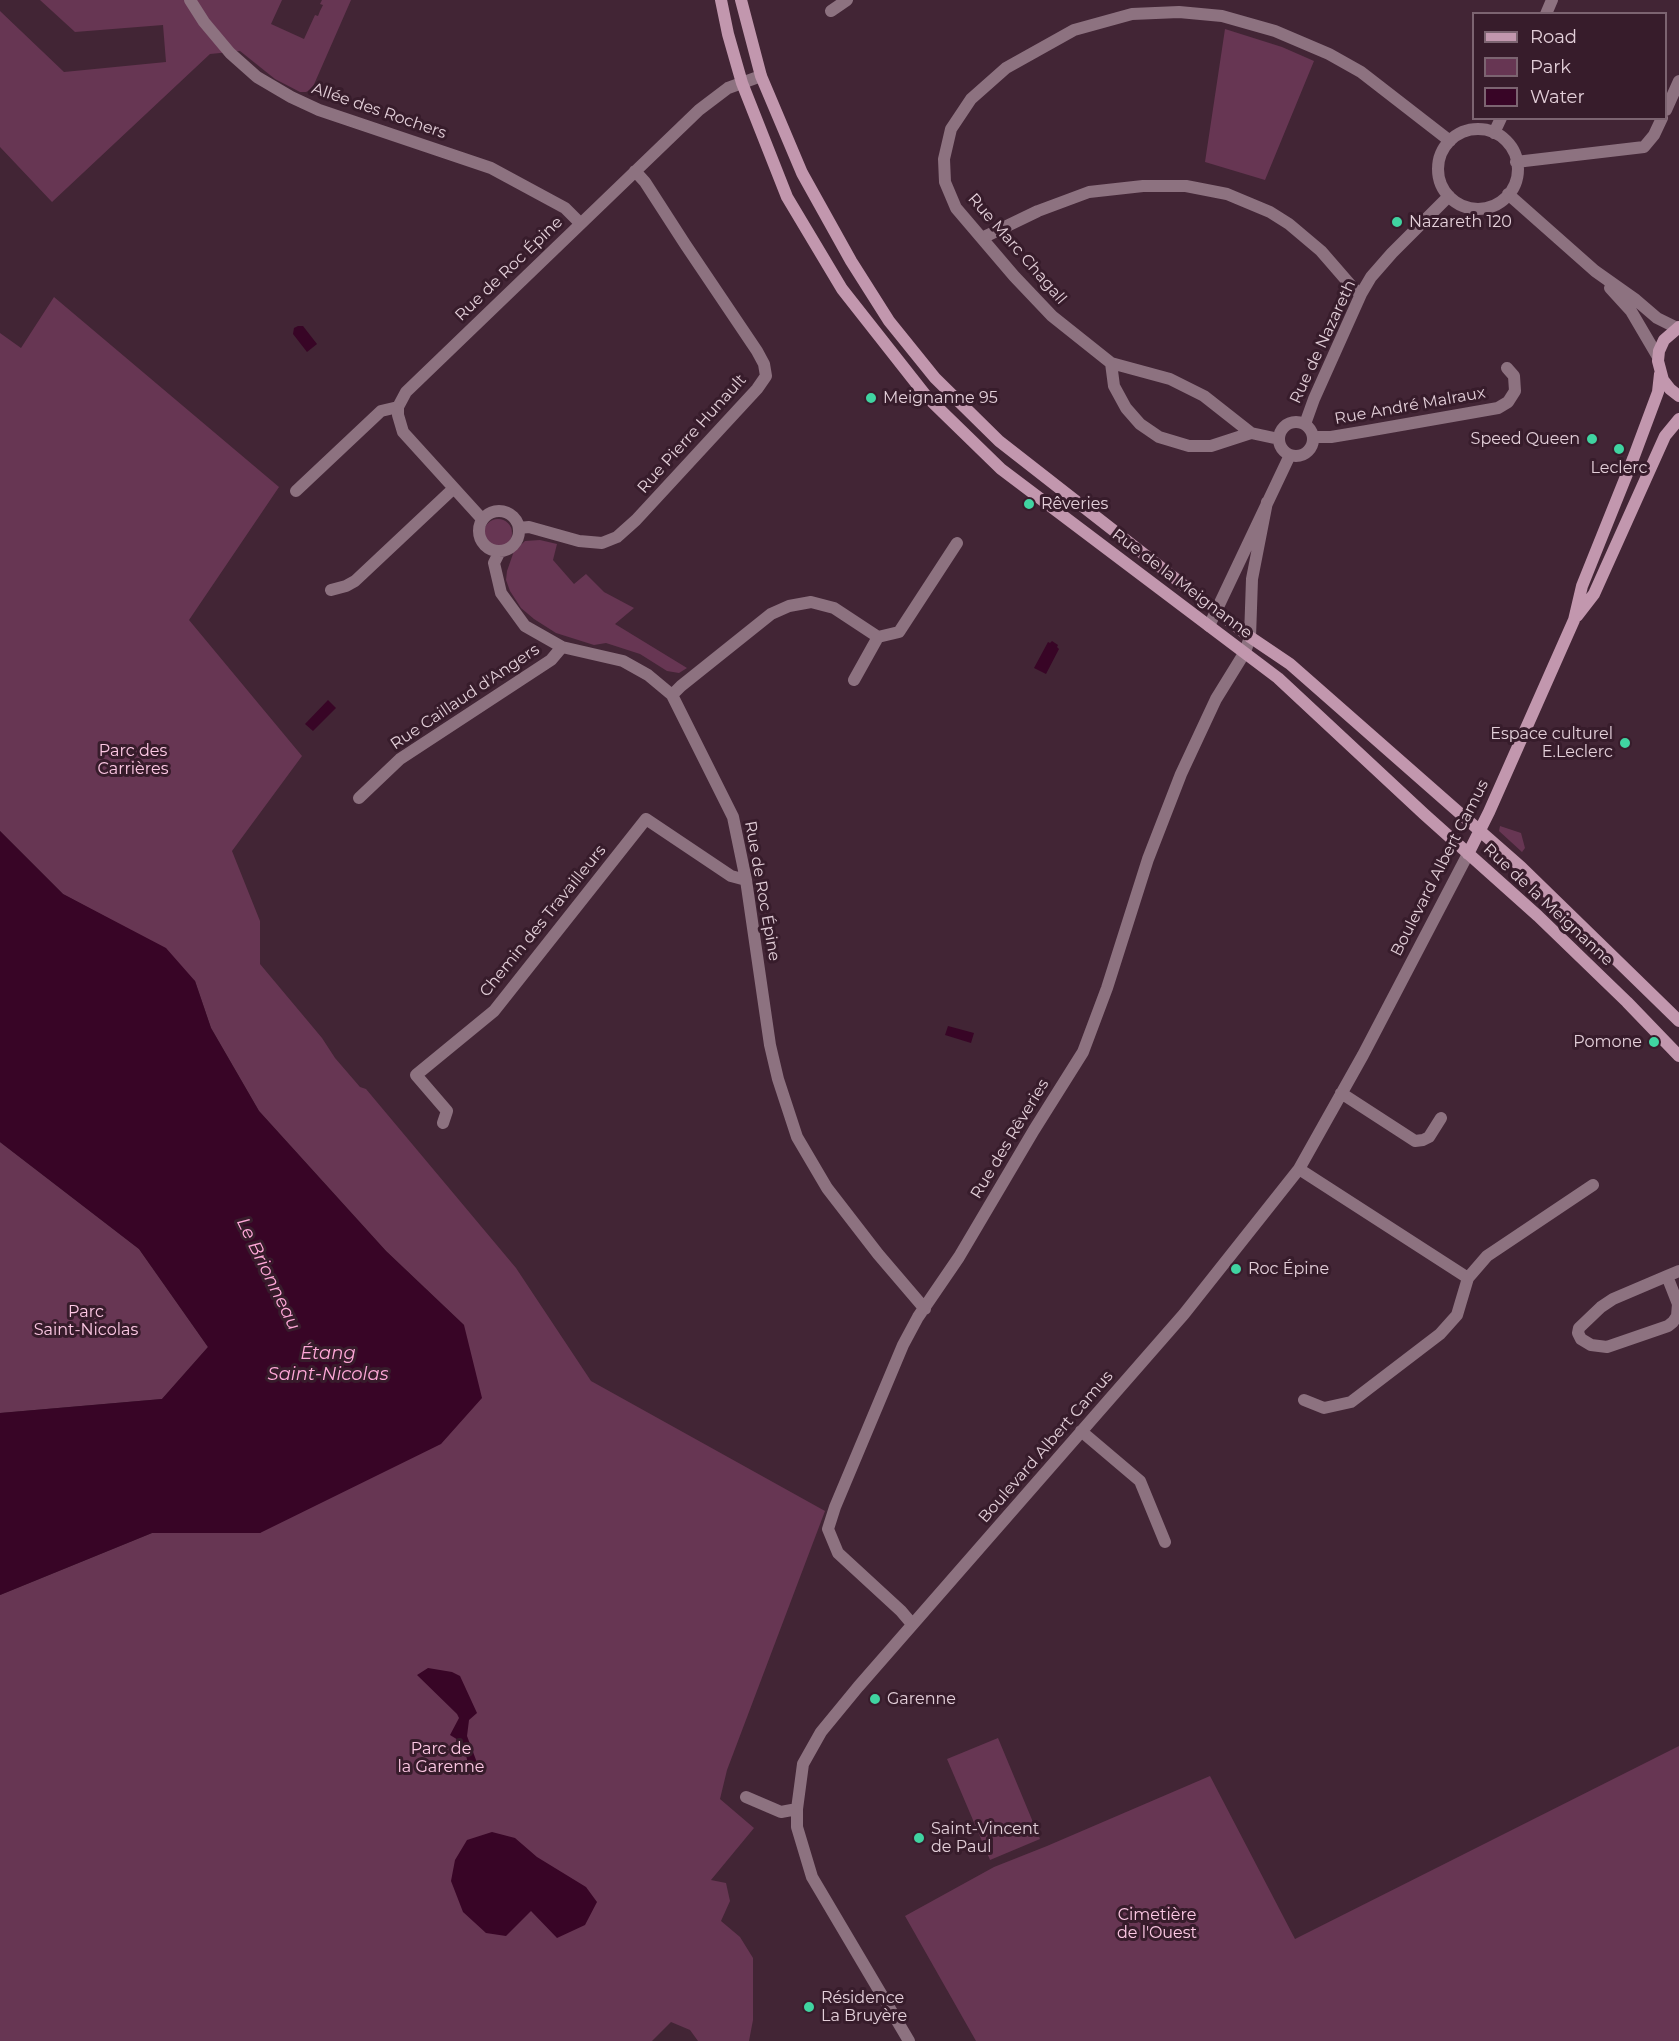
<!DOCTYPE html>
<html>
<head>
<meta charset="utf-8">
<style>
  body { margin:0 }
  #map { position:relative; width:1679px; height:2041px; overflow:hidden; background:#422535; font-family:Montserrat,sans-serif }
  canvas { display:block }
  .legend { position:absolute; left:1472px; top:12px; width:195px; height:108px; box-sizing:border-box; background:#371c2b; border:2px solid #7c6471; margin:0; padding:8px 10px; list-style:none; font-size:18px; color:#e3cfd9 }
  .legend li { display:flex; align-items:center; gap:12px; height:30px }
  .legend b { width:30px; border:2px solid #7c6471 }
</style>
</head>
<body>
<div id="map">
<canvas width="1679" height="2041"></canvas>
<ul class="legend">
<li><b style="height:8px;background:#c297ae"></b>Road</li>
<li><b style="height:16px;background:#673653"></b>Park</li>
<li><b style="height:16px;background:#380526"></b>Water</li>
</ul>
</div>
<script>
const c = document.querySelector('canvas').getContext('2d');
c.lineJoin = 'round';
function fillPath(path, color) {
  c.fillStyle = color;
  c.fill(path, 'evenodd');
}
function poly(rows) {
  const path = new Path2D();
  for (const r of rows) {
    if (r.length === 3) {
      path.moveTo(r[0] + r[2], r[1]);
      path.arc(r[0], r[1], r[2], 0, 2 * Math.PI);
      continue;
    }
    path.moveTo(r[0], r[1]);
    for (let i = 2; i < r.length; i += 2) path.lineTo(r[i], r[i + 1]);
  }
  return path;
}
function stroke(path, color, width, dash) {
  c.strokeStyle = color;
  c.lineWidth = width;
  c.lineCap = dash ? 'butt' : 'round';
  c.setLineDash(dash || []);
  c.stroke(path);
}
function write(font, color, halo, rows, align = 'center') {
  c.font = font + ' Montserrat,sans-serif';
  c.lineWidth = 6;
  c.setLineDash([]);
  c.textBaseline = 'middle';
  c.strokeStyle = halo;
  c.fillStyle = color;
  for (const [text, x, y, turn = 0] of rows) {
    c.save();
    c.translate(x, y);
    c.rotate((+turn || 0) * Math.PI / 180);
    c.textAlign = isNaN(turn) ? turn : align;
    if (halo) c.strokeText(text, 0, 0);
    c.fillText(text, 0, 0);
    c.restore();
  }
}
const green = poly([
  [40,0,282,0,271,24,304,39,315,15,318,16,320,11,323,5,320,4,322,0,351,0,312,89,306,92,300,92,275,79,240,51,210,54,52,202,0,147,0,11,64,72,166,62,163,25,75,32],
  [1225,29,1282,47,1314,61,1265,180,1205,162],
  [54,297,279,487,189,620,302,756,232,851,260,921,260,964,322,1038,335,1058,360,1087,366,1089,516,1268,591,1381,825,1511,727,1770,720,1799,754,1828,711,1880,726,1883,730,1901,721,1921,740,1937,753,1958,753,2020,749,2041,698,2041,690,2030,671,2022,652,2041,0,2041,0,1595,152,1533,260,1533,464,1325,386,1251,259,1111,211,1028,195,981,111,920,63,894,0,831,0,333,21,348],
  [498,533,14],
  [540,540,557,544,553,560,574,584,586,574,604,592,634,608,615,624,687,668,679,673,667,671,640,654,606,643,594,645,556,633,534,619,521,608,510,591,506,580,507,571,514,551,525,541],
  [1500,826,1521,833,1525,848,1522,852,1499,831],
  [0,1142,139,1249,208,1347,162,1399,0,1413],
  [998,1738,1040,1839,990,1860,947,1759],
  [1679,1746,1679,2041,976,2041,905,1916,994,1867,1047,1846,1210,1776,1295,1939]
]);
const water = poly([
  [298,326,303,326,317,344,307,352,293,334,294,328],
  [1052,641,1058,645,1057,647,1059,649,1046,674,1034,668,1048,642,1050,643],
  [328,700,336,708,313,731,305,724],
  [0,831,63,894,166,948,195,981,211,1028,259,1111,386,1251,464,1325,482,1398,441,1444,260,1533,152,1533,0,1595,0,1413,162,1399,208,1347,139,1249,0,1142],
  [948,1026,974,1033,971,1043,945,1035],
  [428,1668,452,1672,460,1676,477,1713,469,1720,467,1736,479,1768,469,1768,463,1743,450,1735,459,1718,457,1714,417,1675],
  [492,1832,515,1838,537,1857,586,1887,597,1902,585,1925,557,1938,531,1911,506,1936,486,1933,463,1912,451,1881,455,1860,467,1840]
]);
const street = poly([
  [190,0,204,22,230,53,257,77,291,97,319,110,491,168,565,208,580,223],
  [831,11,847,0],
  [1546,14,1552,0],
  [1666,110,1679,81],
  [1478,169,40],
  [1494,133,1501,118],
  [1516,162,1644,147,1654,135,1662,118],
  [1508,194,1595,271,1636,300,1657,318,1677,328],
  [982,238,1038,211,1089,192,1143,186,1186,186,1227,194,1270,212,1289,224,1321,251,1354,289,1361,294],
  [1610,288,1631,311,1658,357],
  [1111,363,1114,386,1126,408,1140,424,1159,437,1189,446,1211,446,1251,433],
  [1296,439,17],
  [1305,424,1314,399,1361,294,1371,277,1392,253,1449,196],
  [1313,437,1331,437,1367,431,1498,408,1508,402,1515,391,1514,376,1507,368],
  [1279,439,1251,433,1204,396,1170,379,1111,363,1052,316,1014,276,956,208,945,182,944,159,951,129,971,99,1006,68,1074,30,1132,14,1179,12,1222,16,1275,31,1329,54,1361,72,1450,141],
  [296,491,381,411,398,407],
  [499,531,20],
  [482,519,403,432,398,415,398,407,406,392,699,110,728,88,761,76],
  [519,528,529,527,579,541,602,543,617,537,636,520,757,389,766,376,764,364,757,351,685,244,645,182,635,171],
  [500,551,494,563,501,593,525,626,562,647,623,661,648,675,672,695,733,817,746,880,770,1045,778,1079,797,1137,827,1188,878,1254,925,1309],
  [331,590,346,586,355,581,454,488],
  [1209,626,1290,455],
  [854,680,878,637,899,632,957,543],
  [672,695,681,686,771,614,789,606,811,602,834,608,878,637],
  [359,798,400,759,551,660,562,647],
  [1341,1093,1415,1141,1423,1140,1429,1137,1441,1118],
  [443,1123,447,1111,416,1075,494,1011,646,819,731,876,746,880],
  [1299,1169,1468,1278],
  [1667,1276,1678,1304,1677,1316,1673,1322,1668,1326,1607,1347,1591,1345,1581,1339,1578,1333,1579,1328,1601,1307,1613,1299,1667,1276,1679,1271],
  [1304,1400,1324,1408,1351,1402,1440,1334,1457,1315,1468,1278,1487,1256,1593,1185],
  [1081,1431,1140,1481,1165,1542],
  [912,1624,901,1611,838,1553,828,1529,835,1507,903,1345,918,1317,959,1257,1034,1130,1083,1052,1107,988,1148,859,1181,774,1216,699,1245,652,1250,637,1252,579,1267,502],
  [746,1797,781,1812,797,1809],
  [909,2041,812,1877,797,1827,797,1809,803,1764,821,1732,858,1687,1184,1314,1299,1169,1363,1055,1468,854]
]);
const secondary = poly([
  [721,0,728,34,742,83,787,197,842,289,927,397,1001,469,1278,678,1424,814,1538,916,1627,1002,1679,1056],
  [741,0,761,76,802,173,851,261,889,321,935,378,999,441,1250,637,1290,664,1521,867,1679,1021],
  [1679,327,1664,340,1659,351,1658,361,1663,380,1670,389,1679,396],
  [1577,616,1594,594,1665,436,1679,419],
  [1468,854,1489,812,1574,620,1582,586,1633,459,1658,392,1660,374]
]);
const markers = [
  [1397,222,6,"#40d4a1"],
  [871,398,6,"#40d4a1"],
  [1592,439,6,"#40d4a1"],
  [1619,449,6,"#40d4a1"],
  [1029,504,6,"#40d4a1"],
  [1625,743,6,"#40d4a1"],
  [1654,1042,6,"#40d4a1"],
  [1236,1269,6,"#40d4a1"],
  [875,1699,6,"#40d4a1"],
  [919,1838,6,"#40d4a1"],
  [809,2007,6,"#40d4a1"]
];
const streetNames = [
  ["Allée des Rochers",379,111,19],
  ["Rue Marc Chagall",1017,249,49],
  ["Rue de Roc Épine",509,269,-44],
  ["Rue de Nazareth",1323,342,-65],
  ["Rue André Malraux",1410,406,-10],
  ["Rue Pierre Hunault",692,434,-48],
  ["Rue de la Meignanne",1182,584,37],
  ["Rue Caillaud d'Angers",465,697,-34],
  ["Boulevard Albert Camus",1440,868,-63],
  ["Rue de Roc Épine",762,891,80],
  ["Rue de la Meignanne",1548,905,43],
  ["Chemin des Travailleurs",543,921,-51],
  ["Rue des Rêveries",1010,1139,-59],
  ["Boulevard Albert Camus",1046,1447,-49]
];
const poiNames = [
  ["Nazareth 120",1409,222],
  ["Meignanne 95",883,398],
  ["Speed Queen",1580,439,"right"],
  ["Leclerc",1619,468,"center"],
  ["Rêveries",1041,504],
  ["Espace culturel",1613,734,"right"],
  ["E.Leclerc",1613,752,"right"],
  ["Pomone",1642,1042,"right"],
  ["Roc Épine",1248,1269],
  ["Garenne",887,1699],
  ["Saint-Vincent",931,1829],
  ["de Paul",931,1847],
  ["Résidence",821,1998],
  ["La Bruyère",821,2016]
];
const parkNames = [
  ["Parc des",133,751],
  ["Carrières",133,769],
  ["Parc",86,1312],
  ["Saint-Nicolas",86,1330],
  ["Parc de",441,1749],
  ["la Garenne",441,1767],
  ["Cimetière",1157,1915],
  ["de l'Ouest",1157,1933]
];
const waterNames = [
  ["Le Brionneau",268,1274,64],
  ["Étang",328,1354],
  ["Saint-Nicolas",328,1375]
];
fillPath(green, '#673653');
fillPath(water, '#380526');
stroke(street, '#8d7280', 12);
stroke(secondary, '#c297ae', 12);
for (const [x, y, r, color] of markers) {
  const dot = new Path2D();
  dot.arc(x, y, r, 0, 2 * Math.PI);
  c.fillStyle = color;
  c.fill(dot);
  stroke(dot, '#371c2b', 2);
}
write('16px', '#e3cfd9', '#371c2b', streetNames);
write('16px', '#e3cfd9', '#371c2b', poiNames, 'left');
write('16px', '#fdc8e4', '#371c2b', parkNames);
write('italic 18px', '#ffa8d8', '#371c2b', waterNames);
</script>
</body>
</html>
